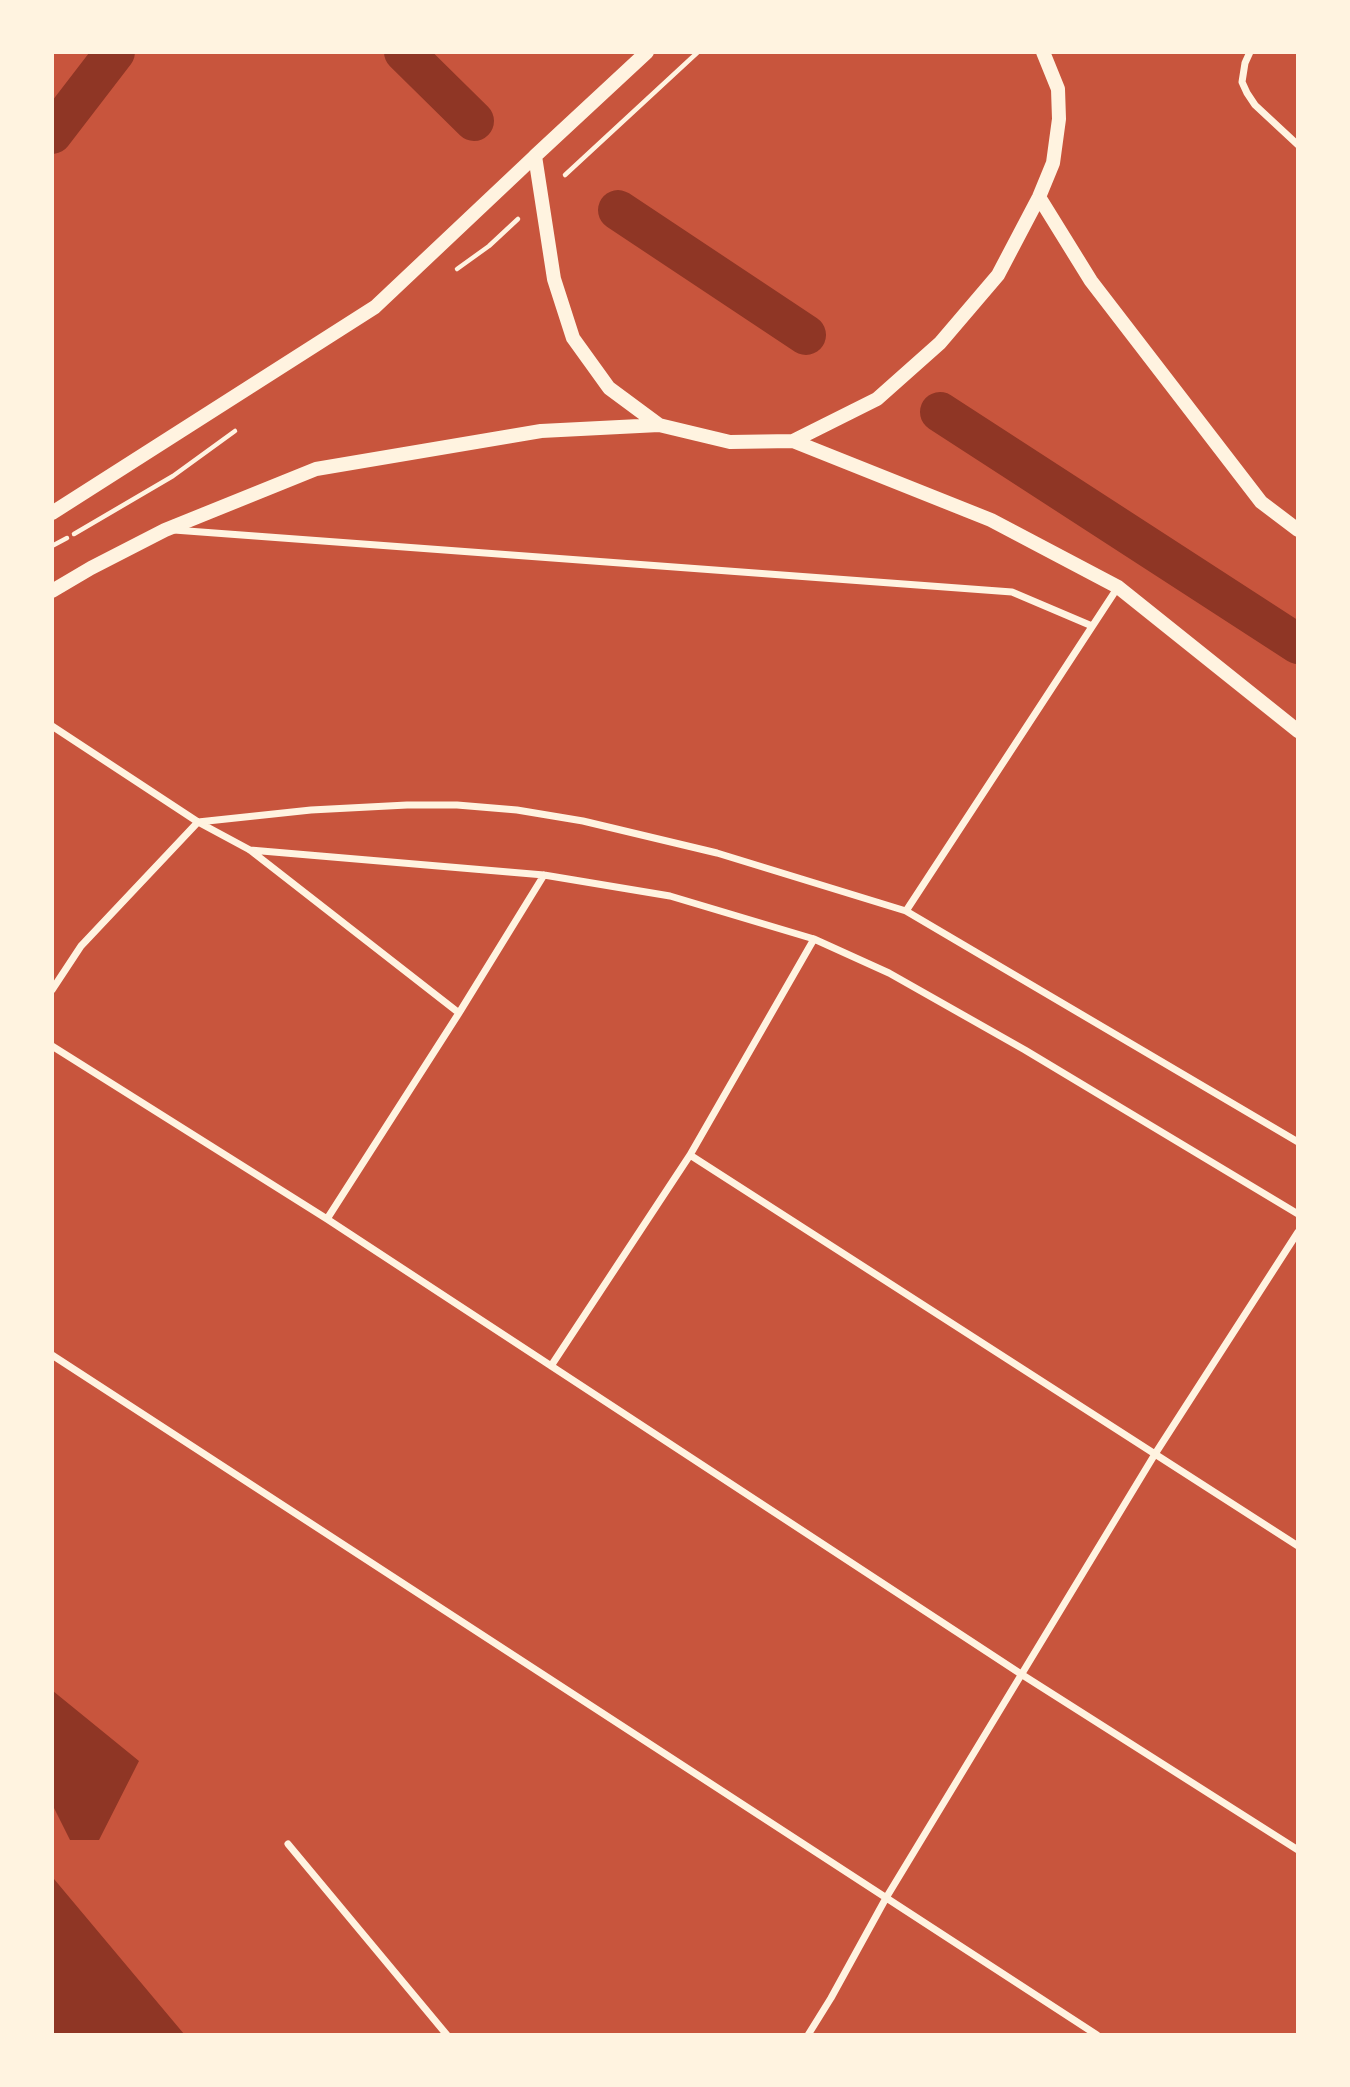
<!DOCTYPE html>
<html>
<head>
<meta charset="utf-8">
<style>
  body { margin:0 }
  #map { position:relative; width:1350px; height:2087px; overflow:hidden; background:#c8553d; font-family:"Fira Sans Condensed",sans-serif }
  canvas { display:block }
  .frame { position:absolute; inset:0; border:54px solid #fff3e0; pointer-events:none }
</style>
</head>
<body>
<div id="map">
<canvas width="1350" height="2087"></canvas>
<div class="frame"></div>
</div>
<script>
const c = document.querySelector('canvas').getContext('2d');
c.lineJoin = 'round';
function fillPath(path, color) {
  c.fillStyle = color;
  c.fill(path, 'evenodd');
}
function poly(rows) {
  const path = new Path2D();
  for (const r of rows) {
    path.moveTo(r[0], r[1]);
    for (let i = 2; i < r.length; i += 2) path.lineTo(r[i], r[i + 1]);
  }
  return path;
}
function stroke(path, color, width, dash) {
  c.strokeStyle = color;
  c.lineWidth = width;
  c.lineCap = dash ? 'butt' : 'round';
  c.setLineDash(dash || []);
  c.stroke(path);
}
const water = poly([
  [53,1691,139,1761,99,1840,70,1840,53,1806],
  [53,1878,54,1879,184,2034,53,2034]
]);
const canal = poly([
  [404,52,474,121],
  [52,134,115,52],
  [618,210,806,335],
  [940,412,1298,644]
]);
const path = poly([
  [565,175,698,52],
  [457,269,489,246,518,219],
  [74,534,173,476,235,431],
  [52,546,67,538]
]);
const minor = poly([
  [1250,52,1245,63,1242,82,1247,93,1255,105,1298,145],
  [174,530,1012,592,1092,626],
  [52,726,198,822,250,850,459,1013],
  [250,850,544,875,670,896,814,939,889,973,1025,1050,1298,1214],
  [906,911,1118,587],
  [52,990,81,946,198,822,311,810,407,805,457,805,517,810,583,821,717,853,906,911,1298,1142],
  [52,1046,327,1219,1021,1674,1298,1850],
  [690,1155,1298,1546],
  [327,1219,459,1013,544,875],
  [52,1355,1097,2035],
  [551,1366,690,1155,814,939],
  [288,1844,447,2035],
  [808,2035,831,1998,886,1898,1155,1454,1298,1232]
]);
const secondary = poly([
  [647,52,535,156,554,279,573,338,609,388,659,425,730,442,793,441,877,399,940,343,998,275,1039,197,1053,163,1059,119,1058,89,1043,52],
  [1039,197,1091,281,1261,502,1298,530],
  [793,441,991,520,1118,587,1298,731],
  [52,513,375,307,535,156],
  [52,591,91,568,165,530,316,469,541,431,659,425]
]);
fillPath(water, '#8f3625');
stroke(canal, '#8f3625', 40);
stroke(path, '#fff3e0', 4.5);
stroke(minor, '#fff3e0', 7);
stroke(secondary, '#fff3e0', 14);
</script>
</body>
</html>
